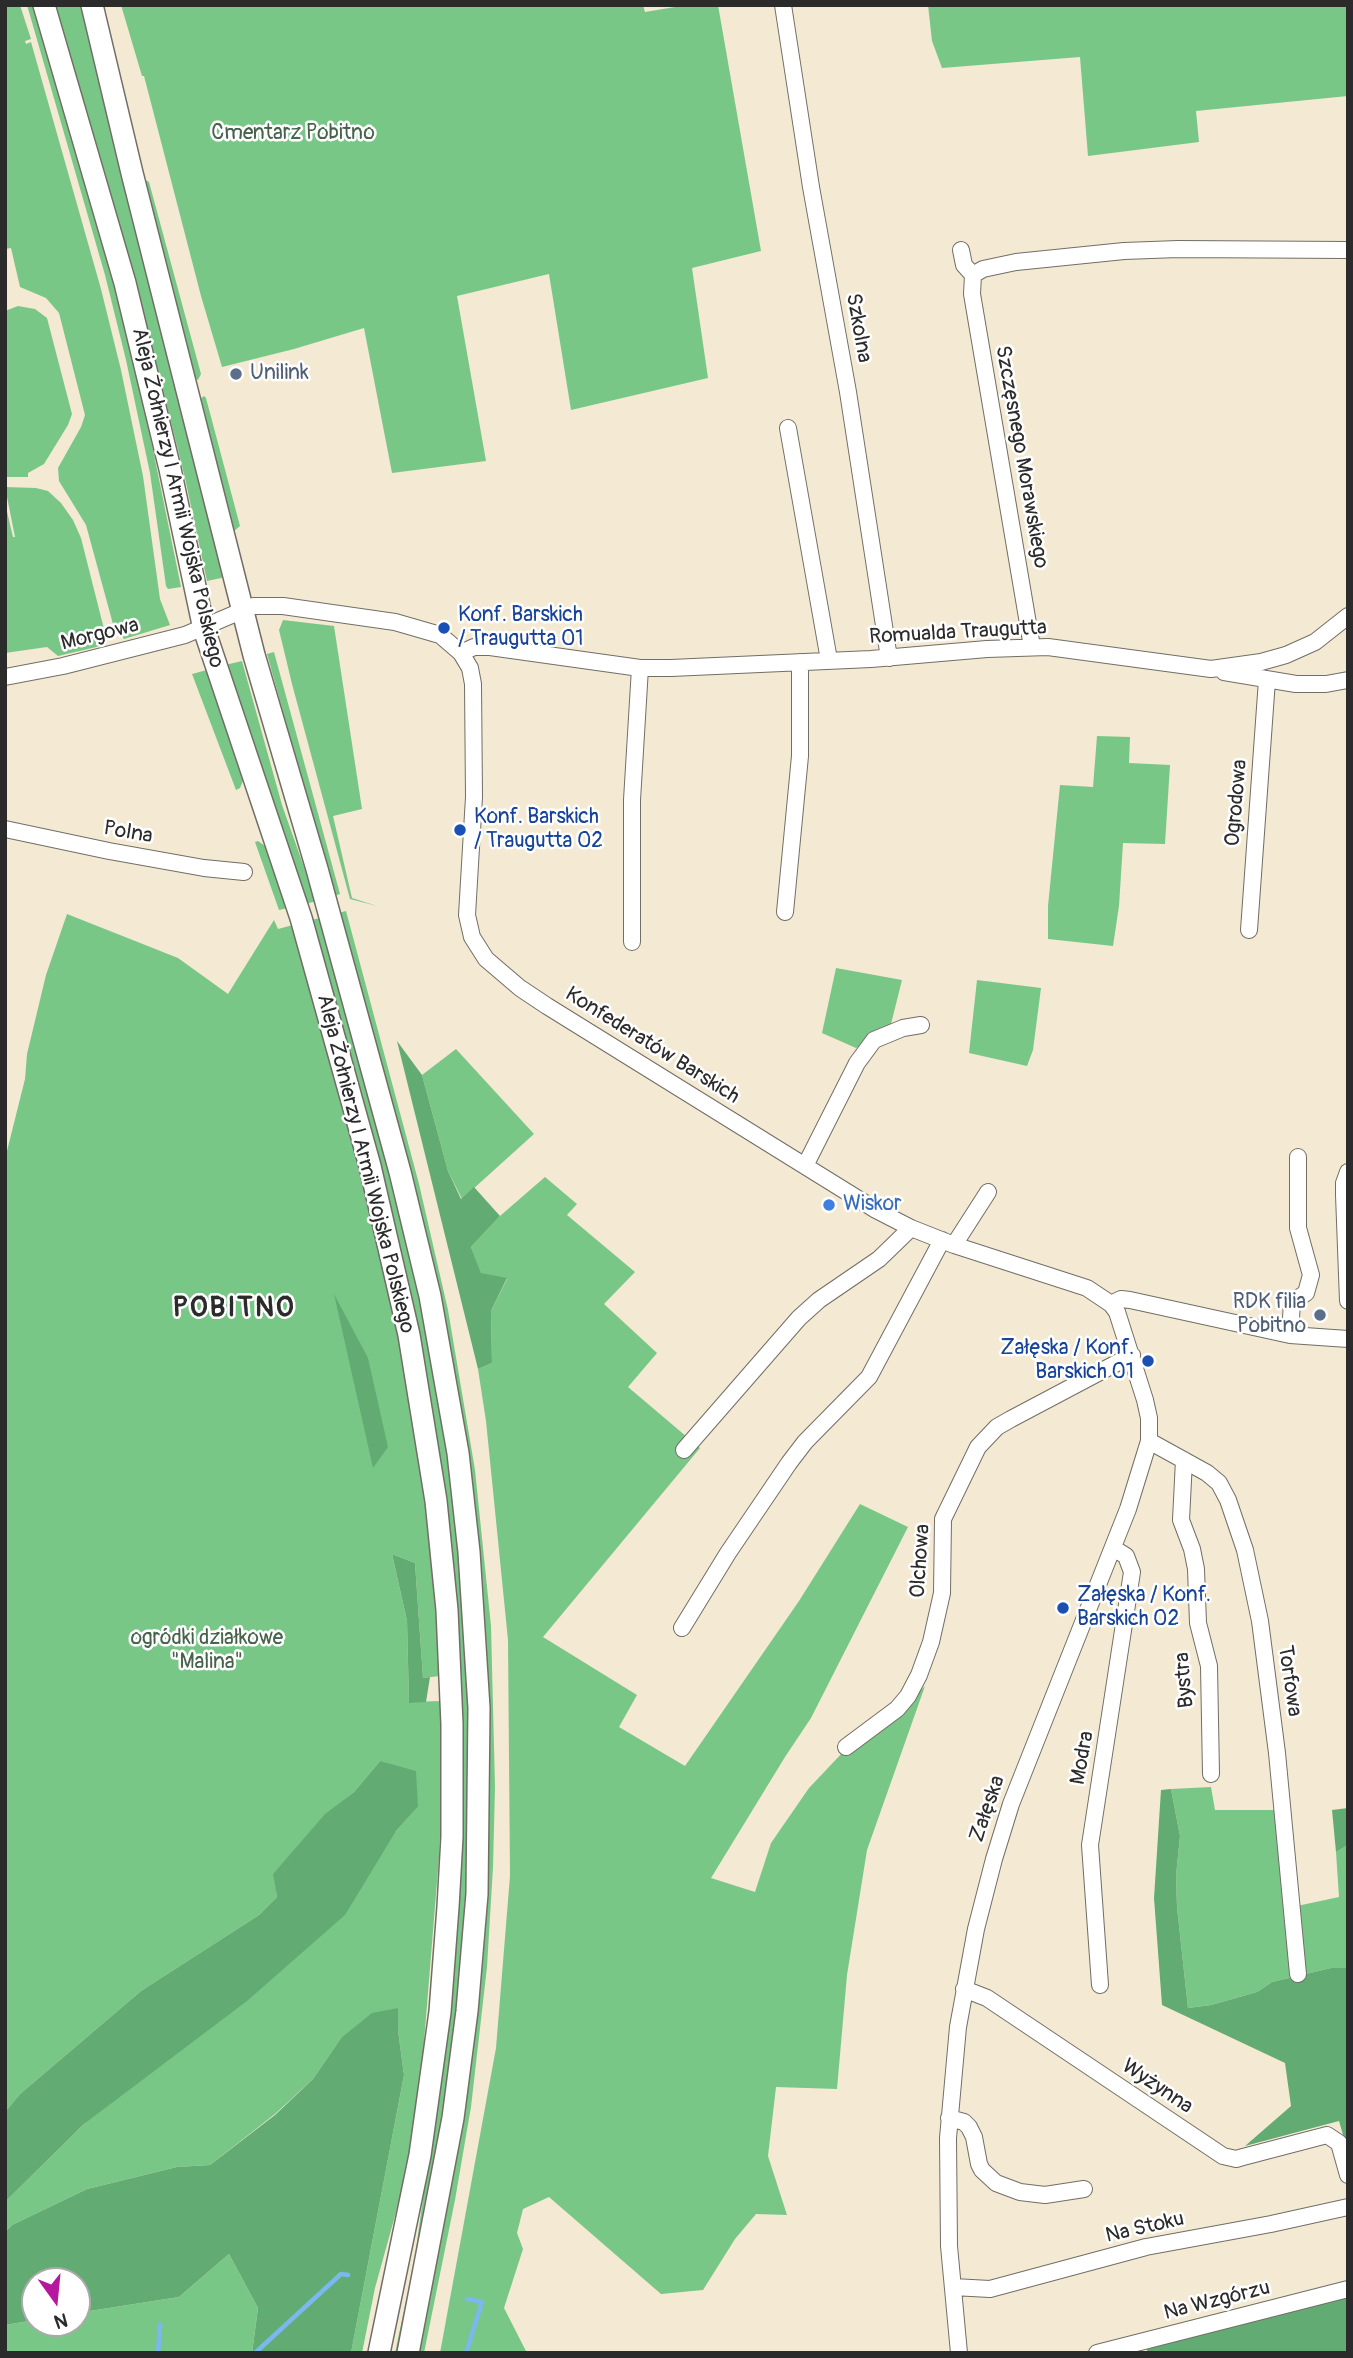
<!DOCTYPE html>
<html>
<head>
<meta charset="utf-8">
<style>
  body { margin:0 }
  #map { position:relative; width:1353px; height:2358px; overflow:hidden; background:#f4e9d3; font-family:Pangolin,sans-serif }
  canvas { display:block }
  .frame { position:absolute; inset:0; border:7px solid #2b2b2b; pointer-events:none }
  .north { position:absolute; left:21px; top:2267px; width:70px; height:70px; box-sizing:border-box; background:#fff; border:2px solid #aaa; border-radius:50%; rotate:165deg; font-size:19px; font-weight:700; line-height:28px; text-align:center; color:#2b2b2b }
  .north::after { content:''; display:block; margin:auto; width:24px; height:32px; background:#b5179e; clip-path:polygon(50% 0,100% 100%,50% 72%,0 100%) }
</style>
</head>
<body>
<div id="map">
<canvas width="1353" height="2358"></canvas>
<div class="frame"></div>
<div class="north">N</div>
</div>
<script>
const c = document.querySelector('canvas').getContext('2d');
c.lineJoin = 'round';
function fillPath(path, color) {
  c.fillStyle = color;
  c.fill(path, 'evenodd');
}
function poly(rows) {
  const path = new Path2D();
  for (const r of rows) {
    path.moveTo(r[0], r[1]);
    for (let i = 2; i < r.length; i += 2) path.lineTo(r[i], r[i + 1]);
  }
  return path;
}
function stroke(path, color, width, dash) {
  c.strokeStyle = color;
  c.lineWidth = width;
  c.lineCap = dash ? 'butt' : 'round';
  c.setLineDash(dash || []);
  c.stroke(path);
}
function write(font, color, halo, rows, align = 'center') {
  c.font = font + ' Pangolin,sans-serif';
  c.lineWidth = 5;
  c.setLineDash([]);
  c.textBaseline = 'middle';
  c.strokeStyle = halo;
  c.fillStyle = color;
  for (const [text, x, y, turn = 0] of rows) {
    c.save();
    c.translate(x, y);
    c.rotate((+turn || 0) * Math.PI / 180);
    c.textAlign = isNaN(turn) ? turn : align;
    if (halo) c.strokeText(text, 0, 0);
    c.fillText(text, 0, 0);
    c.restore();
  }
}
const green = poly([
  [5,5,20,5,31,39,25,41,26,44,31,42,101,289,121,370,143,476,160,599,170,625,124,639,113,624,86,525,59,481,58,468,81,427,85,415,59,313,46,298,20,287,11,248,5,249],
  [27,5,34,5,116,285,138,376,181,587,168,589,166,586,150,473,126,360,105,275],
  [54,5,83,5,226,577,207,581,185,478,150,338,101,159],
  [121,5,643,5,645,12,687,5,718,5,761,251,692,268,708,378,571,410,549,274,457,296,486,461,392,473,364,328,294,349,222,367,201,296,144,76,142,76],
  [928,5,1348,5,1348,96,1196,111,1199,142,1088,156,1080,57,942,68,932,41],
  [144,179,149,182,201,374,198,380,194,378],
  [18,306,35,309,47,318,72,414,68,425,44,464,28,473,28,477,5,477,5,311],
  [204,396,206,398,240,526,234,531,200,399],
  [5,487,36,488,48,491,61,503,73,520,81,538,104,629,105,645,58,656,47,647,5,653,5,503,13,537,15,537],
  [283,620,334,626,362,809,333,816,352,898,377,906,350,899,292,684,279,630],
  [274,652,340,894,334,896,267,654],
  [242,661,282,805,316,901,306,904,225,665],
  [207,670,244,778,240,788,236,790,192,674],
  [1097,736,1130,737,1129,763,1170,765,1165,844,1123,843,1119,906,1113,946,1048,939,1048,906,1060,785,1093,787],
  [258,841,268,848,288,908,279,910,255,842],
  [346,911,419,1184,448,1310,475,1470,491,1626,495,1787,493,1867,487,1967,471,2107,455,2200,424,2353,418,2353,448,2200,465,2098,477,1539,338,913],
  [67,914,178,958,228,994,274,920,278,929,293,925,361,1173,405,1363,431,1547,440,1676,423,1678,415,1563,392,1554,407,1621,409,1702,441,1701,442,1791,439,1857,421,2079,406,2176,375,2288,362,2353,351,2353,404,2075,398,2030,398,2008,341,2038,313,2079,275,2114,210,2165,177,2167,87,2189,12,2225,5,2232,5,2202,84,2124,396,1831,418,1807,380,1761,354,1792,325,1815,274,1874,277,1897,259,1915,141,1991,20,2094,5,2112,5,1159,25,1079,27,1054,46,975],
  [320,918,402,1218,421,1302,449,1459,459,1544,467,1677,468,1854,458,2006,437,2154,398,2353,395,2353,414,2263,441,2070,450,1546,311,920],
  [836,968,902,980,890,1028,856,1048,822,1033],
  [977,980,1041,988,1033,1050,1027,1066,969,1053],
  [456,1049,534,1134,462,1199,448,1171,422,1075],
  [545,1177,577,1204,567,1215,635,1272,604,1304,657,1353,628,1387,700,1448,543,1637,637,1695,619,1727,685,1766,799,1601,860,1504,908,1527,811,1718,785,1757,711,1878,755,1892,771,1843,809,1788,844,1751,895,1715,925,1686,867,1850,847,1975,837,2089,776,2087,768,2156,787,2215,756,2214,735,2239,703,2290,661,2294,549,2197,523,2209,517,2233,523,2249,504,2308,527,2353,440,2353,496,2048,510,1876,508,1640,486,1421,478,1369,492,1363,491,1311,507,1279,481,1274,471,1247,500,1216],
  [1211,1787,1215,1810,1279,1810,1293,1977,1272,1982,1257,1992,1211,2005,1188,2008,1177,1907,1176,1876,1180,1836,1171,1789],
  [1348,1845,1348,1968,1331,1968,1306,1974,1297,1906,1339,1897,1336,1852],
  [229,2254,258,2308,252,2353,5,2353,5,2325,35,2320,35,2323,77,2323,77,2313,179,2297]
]);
const forest = poly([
  [397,1041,422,1075,448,1171,461,1199,474,1187,500,1216,471,1247,481,1273,507,1278,491,1311,492,1363,478,1369],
  [334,1294,368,1358,388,1447,373,1468],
  [392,1554,415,1563,423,1678,430,1677,426,1702,409,1703,407,1621],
  [380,1761,416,1771,418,1807,396,1831,345,1915,247,2001,84,2124,5,2202,5,2112,20,2094,141,1991,259,1915,277,1897,273,1874,325,1814,354,1792],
  [1171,1789,1180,1836,1176,1876,1177,1907,1188,2008,1211,2005,1257,1992,1272,1982,1331,1968,1348,1968,1348,2152,1339,2121,1245,2146,1291,2106,1285,2063,1162,2005,1154,1898,1161,1790],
  [1348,1808,1348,1845,1336,1852,1332,1810],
  [398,2008,398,2030,404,2075,351,2353,252,2353,258,2308,229,2254,179,2297,77,2313,77,2281,35,2281,35,2320,5,2325,5,2232,12,2225,87,2189,177,2167,210,2165,275,2115,313,2079,341,2038,372,2013],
  [1348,2295,1348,2353,1147,2353,1147,2349]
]);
const stream = poly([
  [158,2353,160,2324],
  [255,2353,341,2274,348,2275],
  [466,2353,482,2302,467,2299]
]);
const minor = poly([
  [783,5,811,187,848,392,889,658],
  [961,250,964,265,973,275],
  [788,428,829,660],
  [1032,647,972,294,973,275,983,269,1016,262,1124,251,1178,249,1348,250],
  [461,653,474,647,490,647,640,668,671,668,871,659,987,649,1048,647,1211,669,1261,662,1286,655,1315,642,1348,616],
  [1224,672,1296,684,1326,684,1348,680],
  [5,677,63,666,185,635,253,606,283,606,395,622,440,635,461,653,470,668,473,684,474,797,467,915,472,937,486,959,520,988,547,1006,876,1210,911,1228,954,1245,1087,1288,1111,1304,1117,1312,1145,1400,1149,1418,1149,1441,1128,1509,1011,1804,994,1859,976,1929,958,2027,948,2138,949,2246,959,2353],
  [5,829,109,851,204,868,244,872],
  [785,912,800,756,800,662],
  [1249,930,1267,680],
  [632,942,632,800,640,668],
  [805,1166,857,1063,874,1040,903,1028,921,1025],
  [1348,1172,1344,1183,1344,1195,1348,1301],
  [954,1245,988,1192],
  [1111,1304,1121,1299,1130,1300,1290,1335,1348,1339],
  [1290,1335,1292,1302,1306,1293,1311,1275,1298,1228,1298,1157],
  [1149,1441,1207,1473,1219,1483,1228,1500,1245,1550,1260,1621,1277,1753,1298,1974],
  [684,1450,799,1318,819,1300,879,1259,911,1228],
  [1184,1460,1181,1520,1192,1549,1196,1569,1198,1623,1209,1666,1211,1774],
  [682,1628,728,1553,789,1463,805,1442,869,1377,942,1240],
  [846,1747,897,1709,908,1696,919,1675,931,1642,942,1593,943,1519,978,1447,997,1427,1011,1419,1132,1355],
  [1100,1985,1090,1845,1132,1572,1126,1556,1113,1548],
  [964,1989,987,1998,1223,2156,1236,2159,1243,2157,1327,2135,1339,2143,1348,2175],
  [949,2118,964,2122,969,2127,974,2137,979,2164,982,2170,996,2183,1020,2192,1045,2195,1084,2189],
  [953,2287,990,2289,1146,2247,1271,2224,1348,2207],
  [1097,2353,1348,2289]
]);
const major = poly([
  [44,5,125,283,170,469,204,629,301,918,370,1166,409,1335,436,1501,447,1610,452,1724,452,1837,448,1907,440,2012,420,2155,379,2353],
  [92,5,132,173,254,655,317,869,400,1172,430,1296,458,1453,469,1552,479,1708,477,1894,467,2011,453,2118,408,2353]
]);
const markers = [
  [236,374,7,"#5c6f8a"],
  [444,628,7,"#1a4fb4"],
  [460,830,7,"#1a4fb4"],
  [829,1205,7,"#3f7fe0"],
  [1320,1315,7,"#5c6f8a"],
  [1148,1361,7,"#1a4fb4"],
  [1063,1608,7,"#1a4fb4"]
];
const parkNames = [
  ["Cmentarz Pobitno",293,134],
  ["ogródki działkowe",207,1639],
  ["\"Malina\"",207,1663]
];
const streetNames = [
  ["Szkolna",858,328,80],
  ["Szczęsnego Morawskiego",1021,457,80],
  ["Aleja Żołnierzy I Armii Wojska Polskiego",177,498,77],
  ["Romualda Traugutta",958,633,-3],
  ["Morgowa",100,635,-14],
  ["Ogrodowa",1237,803,-85],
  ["Polna",128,833,10],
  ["Konfederatów Barskich",652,1046,32],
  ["Aleja Żołnierzy I Armii Wojska Polskiego",365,1164,76],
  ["Olchowa",921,1561,-86],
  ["Bystra",1185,1680,-95],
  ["Torfowa",1289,1681,82],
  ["Modra",1083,1758,-80],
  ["Załęska",988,1809,-71],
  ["Wyżynna",1157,2087,34],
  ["Na Stoku",1145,2228,-13],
  ["Na Wzgórzu",1217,2301,-14]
];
const serviceNames = [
  ["Unilink",250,374],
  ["RDK filia",1306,1303,"right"],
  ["Pobitno",1306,1327,"right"]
];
const transitNames = [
  ["Konf. Barskich",458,616],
  ["/ Traugutta 01",458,640],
  ["Konf. Barskich",474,818],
  ["/ Traugutta 02",474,842],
  ["Załęska / Konf.",1134,1349,"right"],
  ["Barskich 01",1134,1373,"right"],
  ["Załęska / Konf.",1077,1596],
  ["Barskich 02",1077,1620]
];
const shopNames = [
  ["Wiskor",843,1205]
];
const districtNames = [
  ["POBITNO",234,1309]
];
fillPath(green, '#79c787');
fillPath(forest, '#62ac74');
stroke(stream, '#7ab8ed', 4.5);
stroke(minor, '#716e66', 18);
stroke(major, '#716e66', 24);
stroke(minor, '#fff', 16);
stroke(major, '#fff', 21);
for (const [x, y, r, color] of markers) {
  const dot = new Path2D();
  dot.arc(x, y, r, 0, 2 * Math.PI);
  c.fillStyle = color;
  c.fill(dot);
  stroke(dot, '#fff', 2.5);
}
write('21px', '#46624b', '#fff', parkNames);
write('21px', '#2b2b2b', '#fff', streetNames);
write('21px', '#4e5e75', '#fff', serviceNames, 'left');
write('21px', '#164399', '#fff', transitNames, 'left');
write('21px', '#366cbe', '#fff', shopNames, 'left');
c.letterSpacing = '2px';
write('bold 28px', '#2b2b2b', '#fff', districtNames);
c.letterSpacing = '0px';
</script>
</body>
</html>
